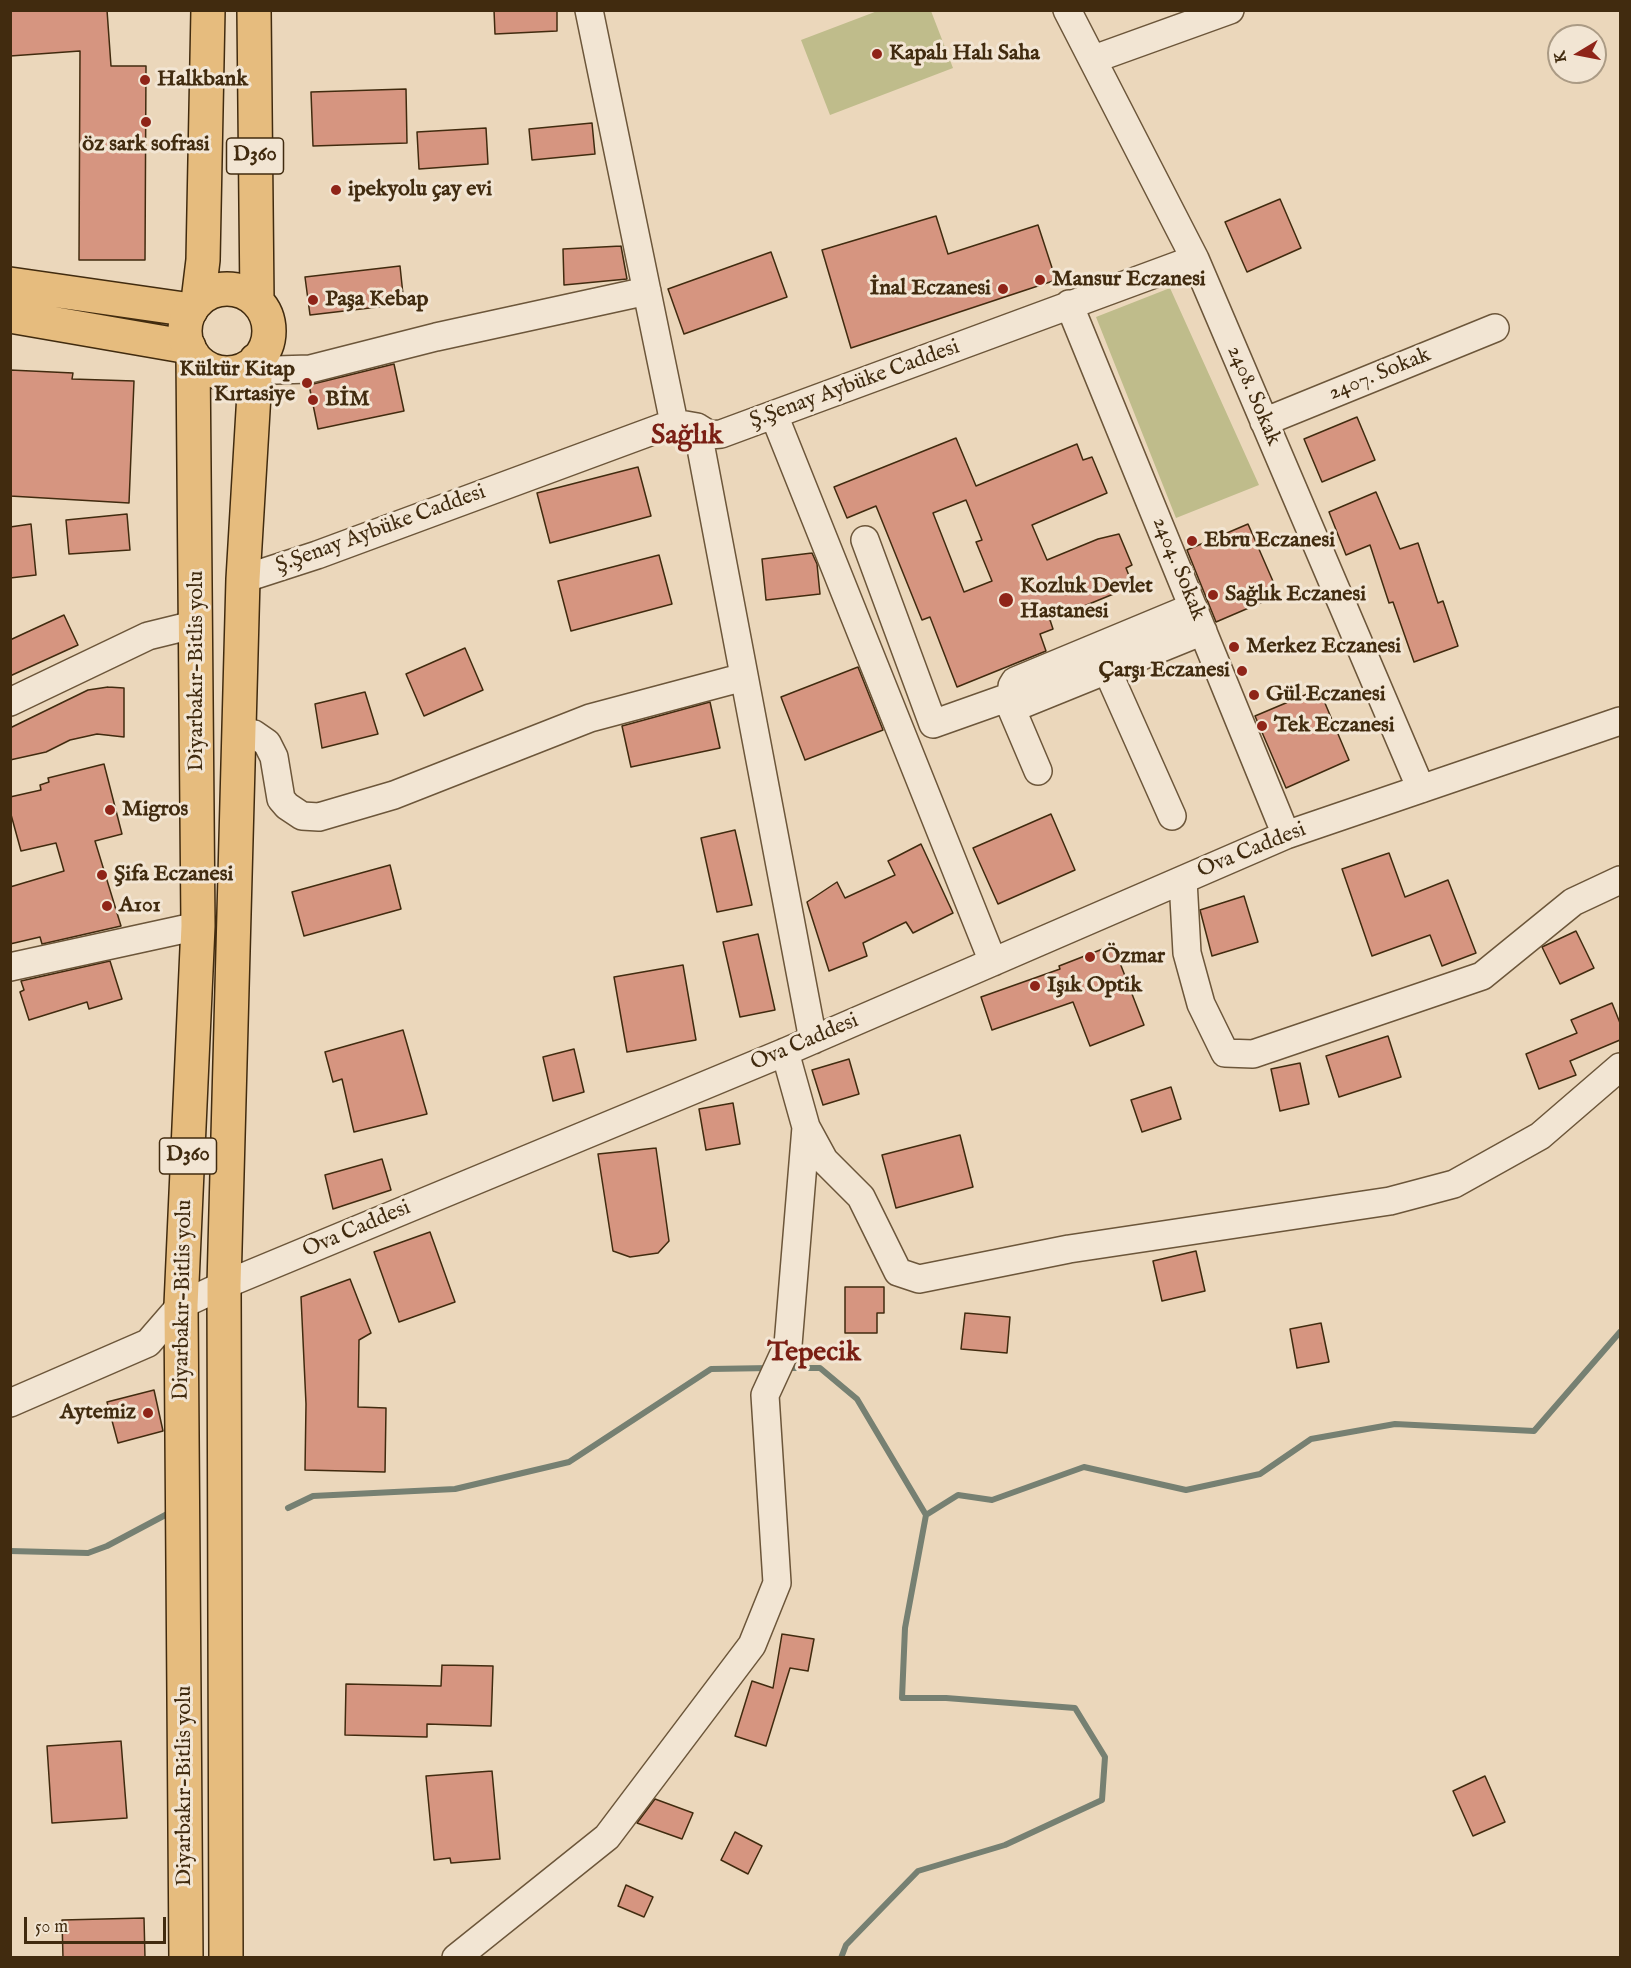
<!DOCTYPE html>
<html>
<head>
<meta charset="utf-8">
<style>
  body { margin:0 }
  #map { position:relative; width:1631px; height:1968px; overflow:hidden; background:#ebd7bb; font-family:"IM FELL English",serif }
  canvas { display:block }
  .frame { position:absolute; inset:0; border:12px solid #412b0f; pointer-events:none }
  .north { position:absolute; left:1547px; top:24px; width:60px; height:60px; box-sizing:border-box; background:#f2e5d3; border:2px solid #ab9b85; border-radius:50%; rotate:260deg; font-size:16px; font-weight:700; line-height:24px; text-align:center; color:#412b0f }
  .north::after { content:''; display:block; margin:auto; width:21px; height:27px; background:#8f2418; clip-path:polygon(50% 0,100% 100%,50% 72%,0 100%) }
  .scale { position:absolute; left:24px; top:1917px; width:142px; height:27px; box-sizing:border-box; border:3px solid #412b0f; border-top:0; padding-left:8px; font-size:18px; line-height:21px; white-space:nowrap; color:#412b0f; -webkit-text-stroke:4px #f2e5d3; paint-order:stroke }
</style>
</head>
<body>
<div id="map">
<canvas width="1631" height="1968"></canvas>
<div class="frame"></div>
<div class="north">K</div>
<div class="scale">50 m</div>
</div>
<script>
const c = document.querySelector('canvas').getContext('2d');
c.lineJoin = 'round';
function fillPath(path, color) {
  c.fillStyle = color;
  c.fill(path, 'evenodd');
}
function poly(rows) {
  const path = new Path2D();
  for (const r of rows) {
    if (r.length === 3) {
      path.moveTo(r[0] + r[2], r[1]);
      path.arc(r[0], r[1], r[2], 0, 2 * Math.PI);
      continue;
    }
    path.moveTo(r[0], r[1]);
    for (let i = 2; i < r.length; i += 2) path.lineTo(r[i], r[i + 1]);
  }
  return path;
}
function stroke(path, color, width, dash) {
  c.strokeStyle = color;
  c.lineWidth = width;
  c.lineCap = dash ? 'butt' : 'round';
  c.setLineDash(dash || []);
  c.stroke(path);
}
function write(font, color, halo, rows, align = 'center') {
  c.font = font + ' "IM FELL English",serif';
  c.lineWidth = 6;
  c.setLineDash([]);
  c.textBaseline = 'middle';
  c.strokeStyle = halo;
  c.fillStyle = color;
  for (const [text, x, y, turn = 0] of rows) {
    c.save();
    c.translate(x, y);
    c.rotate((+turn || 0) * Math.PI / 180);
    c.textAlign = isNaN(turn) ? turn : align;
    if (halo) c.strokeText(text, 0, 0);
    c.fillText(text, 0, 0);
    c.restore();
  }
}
const green = poly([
  [880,10,931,11,953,68,830,115,801,40],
  [1170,288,1259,485,1176,518,1096,317]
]);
const stream = poly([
  [786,1368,820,1368,857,1399,926,1515,905,1628,902,1698,946,1698,1075,1708,1105,1757,1102,1800,1005,1845,918,1871,846,1945,841,1958],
  [288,1508,313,1496,455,1489,569,1462,711,1369,770,1368],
  [926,1515,958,1495,992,1500,1084,1467,1186,1490,1260,1474,1311,1439,1395,1424,1534,1431,1620,1332],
  [10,1551,88,1553,107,1546,171,1512]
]);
const building = poly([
  [10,10,107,10,111,66,146,66,145,260,79,260,80,51,10,56,10,10],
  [494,10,557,10,557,31,495,34,494,10],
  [406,89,407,143,313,146,311,92,406,89],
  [592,123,595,154,532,160,529,129,592,123],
  [486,128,488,164,419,169,417,132,486,128],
  [1280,199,1301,248,1247,272,1225,222,1280,199],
  [936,216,948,254,1038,225,1056,280,851,348,822,250,936,216],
  [621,246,627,279,564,285,563,249,621,246],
  [771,252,787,297,684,334,668,289,771,252],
  [400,266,404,304,310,315,305,277,400,266],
  [394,364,404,411,318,429,309,385,394,364],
  [10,370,73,373,72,379,134,381,129,503,10,496,10,370],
  [1357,417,1375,460,1322,482,1304,439,1357,417],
  [956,438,976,486,1077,444,1083,460,1092,457,1107,493,1032,525,1047,560,1098,539,1119,534,1132,565,1126,568,1133,586,1050,620,1053,629,1040,634,1046,651,957,687,930,617,922,620,876,506,847,518,834,487,956,438],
  [966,500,982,540,976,542,992,581,964,592,933,513,966,500],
  [638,467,651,516,550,543,537,493,638,467],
  [1376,492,1400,549,1418,543,1438,603,1443,601,1458,646,1414,662,1393,602,1389,603,1370,545,1346,555,1329,512,1376,492],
  [127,514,130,550,69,554,66,520,127,514],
  [31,524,36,575,10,578,10,527,31,524],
  [1248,524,1279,595,1216,622,1187,550,1248,524],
  [812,553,817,564,820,594,766,600,762,559,812,553],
  [659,555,672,604,571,631,558,581,659,555],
  [64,615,78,645,10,676,10,640,64,615],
  [465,648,483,690,424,716,406,674,465,648],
  [858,667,883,730,805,760,781,697,858,667],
  [108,687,124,688,124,737,97,734,70,740,46,752,10,760,10,728,88,690,108,687],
  [1319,689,1349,760,1286,788,1255,716,1319,689],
  [365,692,378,734,322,748,315,704,365,692],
  [710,702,720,748,631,767,622,726,710,702],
  [104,764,122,834,95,841,121,926,42,944,40,937,10,944,10,887,64,871,56,843,21,851,10,811,10,797,41,790,40,785,49,782,48,778,104,764],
  [1051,814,1075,870,998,904,973,848,1051,814],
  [735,830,752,905,717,912,701,838,735,830],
  [921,844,953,913,913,933,906,922,863,943,867,956,829,971,807,902,837,882,845,898,895,875,888,861,921,844],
  [1389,853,1405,897,1448,880,1476,953,1442,966,1430,935,1372,956,1342,869,1389,853],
  [390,865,401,909,304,936,292,892,390,865],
  [1244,896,1258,942,1212,956,1200,910,1244,896],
  [1576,931,1594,968,1560,984,1542,947,1576,931],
  [758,934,775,1010,740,1017,723,942,758,934],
  [1113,945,1144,1025,1090,1046,1073,1002,992,1030,981,997,1060,969,1059,966,1113,945],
  [110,961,122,999,89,1009,87,1002,29,1020,20,992,24,990,21,981,110,961],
  [683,965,696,1040,627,1052,614,977,683,965],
  [1612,1003,1620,1023,1620,1040,1570,1061,1576,1075,1539,1089,1526,1054,1577,1033,1571,1020,1612,1003],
  [403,1030,427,1114,354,1132,342,1079,333,1082,325,1052,403,1030],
  [1388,1036,1401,1077,1339,1097,1326,1056,1388,1036],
  [574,1049,584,1092,553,1101,543,1057,574,1049],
  [849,1059,859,1094,823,1105,812,1070,849,1059],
  [1300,1063,1309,1104,1280,1111,1271,1069,1300,1063],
  [1171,1087,1181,1119,1142,1132,1131,1100,1171,1087],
  [733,1103,740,1144,706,1150,699,1109,733,1103],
  [960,1135,973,1187,896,1208,882,1155,960,1135],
  [656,1148,669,1241,658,1253,630,1257,613,1251,598,1154,656,1148],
  [382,1159,391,1190,333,1209,325,1175,382,1159],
  [430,1232,455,1302,399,1322,374,1252,430,1232],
  [1196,1251,1205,1291,1162,1301,1153,1261,1196,1251],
  [350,1279,371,1333,359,1340,358,1407,386,1408,385,1472,305,1470,306,1404,301,1297,350,1279],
  [845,1287,884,1287,884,1313,877,1313,877,1333,845,1333,845,1287],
  [965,1313,1010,1317,1007,1353,961,1349,965,1313],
  [1321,1323,1329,1362,1297,1368,1290,1329,1321,1323],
  [154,1390,163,1431,118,1443,107,1402,154,1390],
  [782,1634,814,1639,808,1671,790,1668,766,1746,735,1736,752,1681,773,1688,782,1634],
  [442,1665,493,1666,491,1726,427,1724,427,1737,345,1735,346,1684,441,1686,442,1665],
  [121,1741,127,1818,52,1823,47,1746,121,1741],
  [492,1771,500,1859,451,1863,450,1858,434,1860,426,1776,492,1771],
  [1485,1776,1505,1822,1473,1836,1453,1791,1485,1776],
  [655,1799,693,1813,682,1839,637,1823,655,1799],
  [735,1832,762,1846,748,1874,721,1860,735,1832],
  [626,1885,653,1897,644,1917,618,1906,626,1885],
  [144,1918,145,1958,63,1958,62,1920,144,1918]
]);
const minor = poly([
  [589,10,674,423],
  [1067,10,1195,259,1421,789],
  [1094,59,1230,10],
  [1069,304,1286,835],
  [256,360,276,370,310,369,436,337,647,291],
  [774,415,993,962],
  [1264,422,1495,328],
  [697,427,813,1040],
  [865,540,933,724,1012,696],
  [243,579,317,555,674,423,697,427,710,435,721,434,1195,259],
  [1193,607,1015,681,1012,686,1012,696,1023,704,1203,631],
  [1107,670,1172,816],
  [1007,698,1038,771],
  [10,702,148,636,197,624],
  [239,732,254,734,267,743,274,757,281,799,287,806,302,816,319,817,394,795,590,718,744,677],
  [1183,880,1187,953,1201,1004,1225,1053,1253,1054,1482,976,1573,902,1620,880],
  [10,967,198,926],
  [785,1052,806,1127,824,1160,861,1197,898,1272,919,1279,1069,1249,1390,1201,1454,1184,1540,1136,1620,1067],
  [10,1403,148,1343,181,1305,224,1285,785,1052,1286,835,1620,721],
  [456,1958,607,1837,752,1645,777,1583,765,1395,788,1345,806,1127]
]);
const major = poly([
  [10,284,191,310],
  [10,316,189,347]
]);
const highway = poly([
  [254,10,257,301],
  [227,331,42],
  [198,301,203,260,208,10],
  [186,1958,181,1305,198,926,193,355],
  [226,1958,224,1285,243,579,256,360]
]);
const markers = [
  [877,54,6,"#8f2418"],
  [145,80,6,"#8f2418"],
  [146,122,6,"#8f2418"],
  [336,190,6,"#8f2418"],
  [1040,280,6,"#8f2418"],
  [1003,289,6,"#8f2418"],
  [313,300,6,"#8f2418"],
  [307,383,6,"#8f2418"],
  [313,400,6,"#8f2418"],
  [1192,541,6,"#8f2418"],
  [1213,595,6,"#8f2418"],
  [1006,600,8,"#8f2418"],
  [1234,647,6,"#8f2418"],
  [1242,671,6,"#8f2418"],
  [1254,695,6,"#8f2418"],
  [1262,726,6,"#8f2418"],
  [110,810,6,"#8f2418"],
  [102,875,6,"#8f2418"],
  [107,906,6,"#8f2418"],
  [1090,957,6,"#8f2418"],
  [1035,986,6,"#8f2418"],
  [148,1413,6,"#8f2418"]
];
const shields = [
  [255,156,57],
  [188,1156,57]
];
const shieldNames = [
  ["D360",255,156],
  ["D360",188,1156]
];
const poiNames = [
  ["Kapalı Halı Saha",889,54],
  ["Halkbank",157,80],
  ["öz sark sofrasi",146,145,"center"],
  ["ipekyolu çay evi",348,190],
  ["Mansur Eczanesi",1052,280],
  ["İnal Eczanesi",991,289,"right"],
  ["Paşa Kebap",325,300],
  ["Kültür Kitap",295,370,"right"],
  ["Kırtasiye",295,395,"right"],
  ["BİM",325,400],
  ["Ebru Eczanesi",1204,541],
  ["Kozluk Devlet",1020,587],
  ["Hastanesi",1020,612],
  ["Sağlık Eczanesi",1225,595],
  ["Merkez Eczanesi",1246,647],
  ["Çarşı Eczanesi",1230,671,"right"],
  ["Gül Eczanesi",1266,695],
  ["Tek Eczanesi",1274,726],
  ["Migros",122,810],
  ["Şifa Eczanesi",114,875],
  ["A101",119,906],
  ["Özmar",1102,957],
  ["Işık Optik",1047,986],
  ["Aytemiz",136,1413,"right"]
];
const streetNames = [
  ["2407. Sokak",1380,375,-22],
  ["Ş.Şenay Aybüke Caddesi",855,385,-20],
  ["2408. Sokak",1253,396,67],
  ["Ş.Şenay Aybüke Caddesi",381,530,-20],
  ["2404. Sokak",1178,569,68],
  ["Diyarbakır-Bitlis yolu",197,671,-90],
  ["Ova Caddesi",1252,851,-22],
  ["Ova Caddesi",805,1043,-23],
  ["Ova Caddesi",357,1230,-23],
  ["Diyarbakır-Bitlis yolu",184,1300,-89],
  ["Diyarbakır-Bitlis yolu",185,1786,-90]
];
const districtNames = [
  ["Sağlık",687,437],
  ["Tepecik",814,1354]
];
fillPath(green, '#bfbc8b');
stroke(stream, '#768072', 6);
fillPath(building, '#d69580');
stroke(building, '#412b0f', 1.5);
stroke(minor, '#6c563a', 30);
stroke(major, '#412b0f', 36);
stroke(highway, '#412b0f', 36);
stroke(minor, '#f2e5d3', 27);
stroke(major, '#e6bc7e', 33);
stroke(highway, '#e6bc7e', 33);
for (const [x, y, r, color] of markers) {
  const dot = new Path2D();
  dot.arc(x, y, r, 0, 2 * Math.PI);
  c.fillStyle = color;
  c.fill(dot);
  stroke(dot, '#f2e5d3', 2);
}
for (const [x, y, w] of shields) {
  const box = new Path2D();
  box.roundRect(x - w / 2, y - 18, w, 36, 4.5);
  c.fillStyle = '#f2e5d3';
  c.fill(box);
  stroke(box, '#412b0f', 1.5);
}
write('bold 21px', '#412b0f', null, shieldNames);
write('bold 22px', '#412b0f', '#f2e5d3', poiNames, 'left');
write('22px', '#412b0f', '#f2e5d3', streetNames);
write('bold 28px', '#7a1f14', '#f2e5d3', districtNames);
</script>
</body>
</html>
